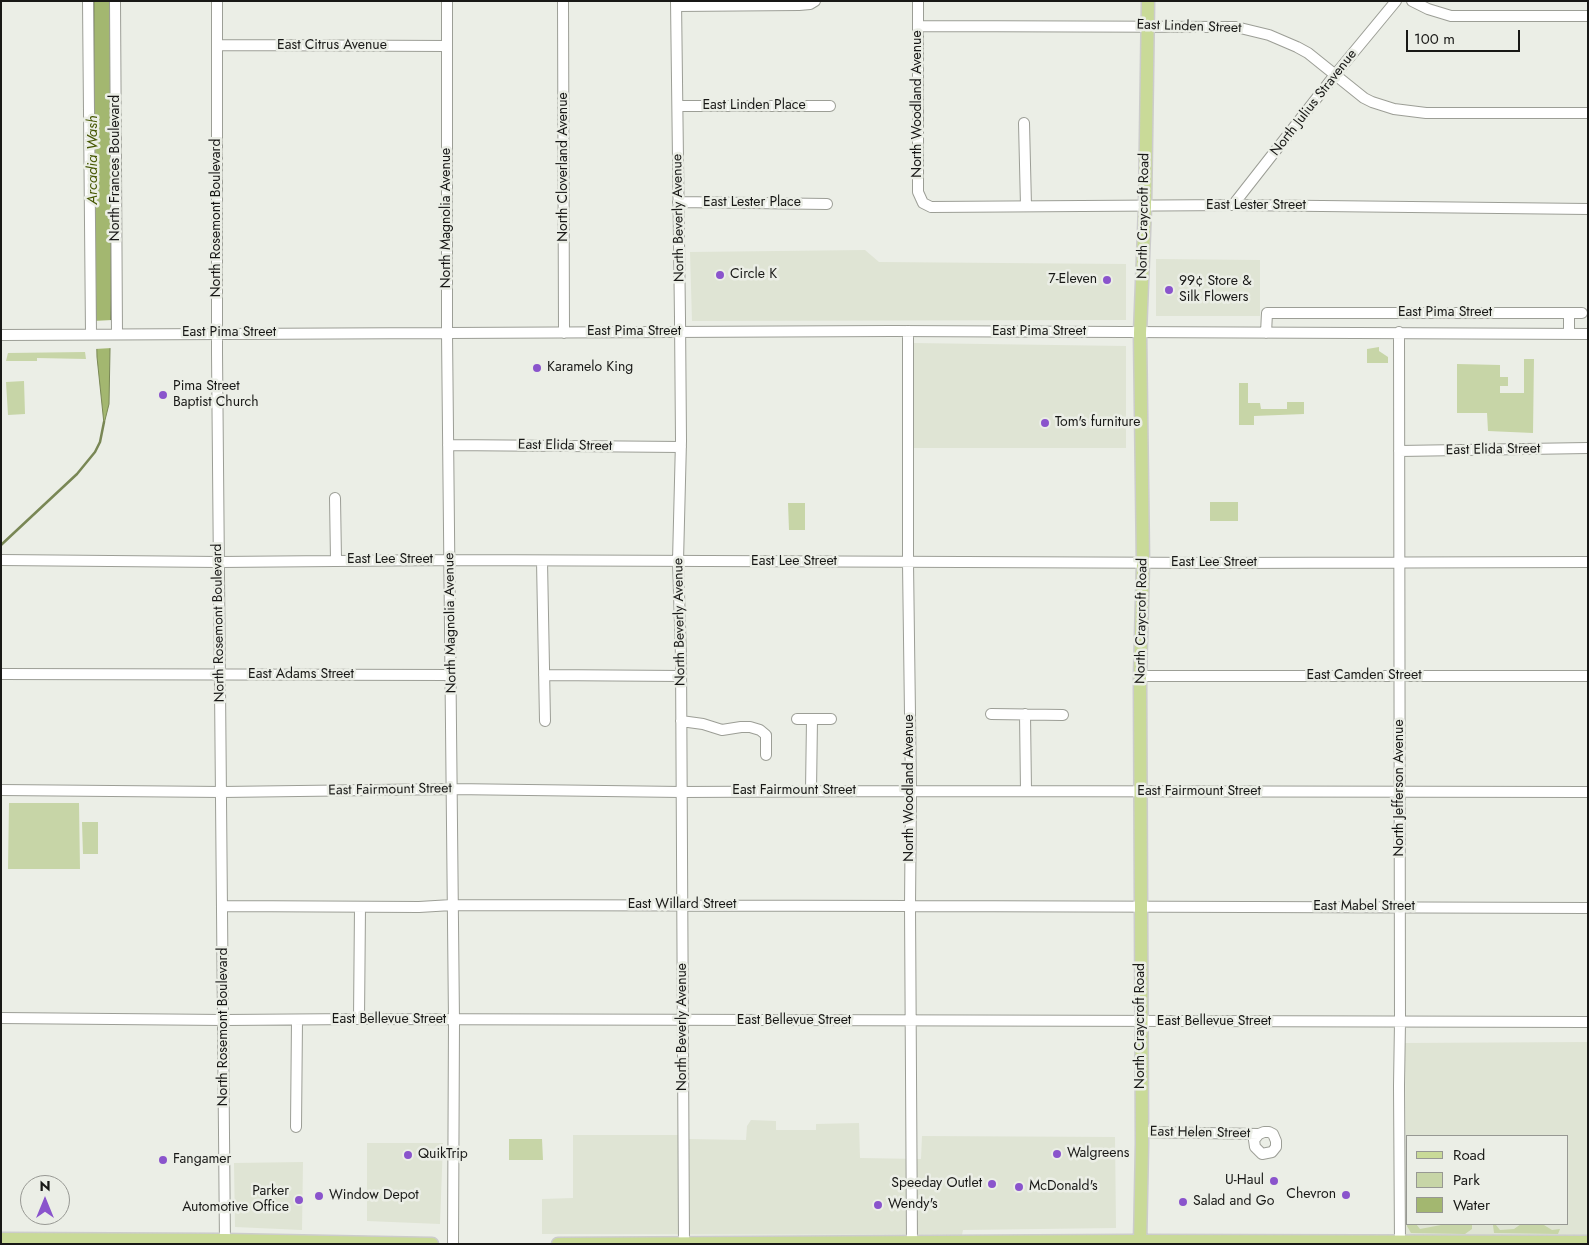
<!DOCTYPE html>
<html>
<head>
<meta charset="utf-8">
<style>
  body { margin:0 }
  #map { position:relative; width:1589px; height:1245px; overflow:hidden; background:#ebeee6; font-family:Jost,sans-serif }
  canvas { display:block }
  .frame { position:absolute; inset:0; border:2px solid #181816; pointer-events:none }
  .legend { position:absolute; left:1406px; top:1135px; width:162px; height:90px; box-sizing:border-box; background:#ebeee6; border:1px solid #979893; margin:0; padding:6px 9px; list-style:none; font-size:15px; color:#181816 }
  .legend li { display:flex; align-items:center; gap:10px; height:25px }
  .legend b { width:25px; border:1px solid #979893 }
  .north { position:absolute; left:20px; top:1175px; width:50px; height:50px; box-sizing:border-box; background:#ebeee6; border:1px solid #979893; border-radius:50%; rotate:0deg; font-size:14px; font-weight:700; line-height:20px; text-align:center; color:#181816 }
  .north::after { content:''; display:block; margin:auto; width:18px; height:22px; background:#8a54cc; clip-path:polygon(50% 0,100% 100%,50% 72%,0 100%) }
  .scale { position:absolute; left:1406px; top:30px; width:114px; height:22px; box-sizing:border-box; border:2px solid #181816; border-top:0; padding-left:6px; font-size:15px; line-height:18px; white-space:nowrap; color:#181816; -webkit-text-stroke:4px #ebeee6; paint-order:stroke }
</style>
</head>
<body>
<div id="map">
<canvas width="1589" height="1245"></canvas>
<div class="frame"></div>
<ul class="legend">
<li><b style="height:6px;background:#c9da98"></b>Road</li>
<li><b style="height:14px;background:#c7d5a7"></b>Park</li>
<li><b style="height:14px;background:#a3b770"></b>Water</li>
</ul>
<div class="north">N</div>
<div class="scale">100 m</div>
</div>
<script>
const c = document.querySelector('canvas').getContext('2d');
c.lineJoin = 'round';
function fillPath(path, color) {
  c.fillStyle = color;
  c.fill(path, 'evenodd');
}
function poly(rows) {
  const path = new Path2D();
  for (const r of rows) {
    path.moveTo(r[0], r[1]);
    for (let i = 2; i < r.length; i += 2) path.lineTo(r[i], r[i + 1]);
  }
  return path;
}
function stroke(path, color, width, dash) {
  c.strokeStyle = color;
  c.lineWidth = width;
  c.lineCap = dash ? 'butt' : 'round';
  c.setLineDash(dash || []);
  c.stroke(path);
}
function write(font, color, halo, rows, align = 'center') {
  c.font = font + ' Jost,sans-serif';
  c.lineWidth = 5;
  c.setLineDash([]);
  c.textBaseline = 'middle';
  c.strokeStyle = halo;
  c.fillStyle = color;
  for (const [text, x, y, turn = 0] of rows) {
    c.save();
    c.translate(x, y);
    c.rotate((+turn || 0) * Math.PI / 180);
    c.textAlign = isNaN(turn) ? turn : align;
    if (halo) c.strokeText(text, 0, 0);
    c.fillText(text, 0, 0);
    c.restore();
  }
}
const built = poly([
  [865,250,879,262,1126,264,1126,320,692,321,690,252],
  [1156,259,1260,260,1260,316,1156,316],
  [913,343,1126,346,1126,448,912,448],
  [1588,1042,1588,1236,1406,1236,1405,1043],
  [1408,1136,1568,1136,1568,1224,1408,1224],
  [751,1120,776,1121,776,1130,816,1130,816,1124,859,1123,860,1158,921,1159,922,1136,1115,1137,1116,1228,963,1230,962,1235,542,1234,542,1199,573,1198,573,1135,678,1135,687,1139,746,1140,747,1126],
  [367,1143,443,1143,440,1224,367,1221],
  [303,1162,302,1230,235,1227,234,1163]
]);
const green = poly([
  [1379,347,1379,351,1388,357,1388,363,1367,363,1367,349],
  [85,352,86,359,37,358,37,361,6,361,8,353],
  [1524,359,1534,359,1533,433,1488,431,1487,413,1457,413,1457,364,1500,365,1500,377,1508,377,1508,386,1500,386,1500,393,1524,393],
  [24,381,25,414,8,415,6,382],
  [1239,383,1248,383,1248,403,1260,403,1261,409,1287,409,1287,402,1304,402,1304,414,1254,416,1254,425,1239,425],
  [1210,502,1238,502,1238,521,1210,521],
  [788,503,805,503,805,530,789,530],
  [9,803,79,803,80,869,8,869],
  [82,822,98,822,98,854,83,854],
  [509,1139,542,1139,543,1160,509,1160],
  [1408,1222,1408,1224,1416,1224,1420,1229,1441,1225,1472,1225,1472,1229,1465,1234,1411,1233,1407,1226],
  [1521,1224,1544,1225,1552,1230,1560,1229,1558,1234,1494,1233,1493,1225,1496,1225,1500,1230,1514,1229]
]);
const water = poly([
  [94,1,111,1,111,295,109,404,104,424,97,357,94,226,94,1]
]);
const pier = poly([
  [112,320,112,348,95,349,93,321]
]);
const stream = poly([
  [1,545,77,474,95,452,100,442,104,422]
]);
const minor = poly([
  [88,1,91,334],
  [115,1,117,334],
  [217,1,217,353,225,1244],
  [447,1,447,333,454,1020,453,1244],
  [563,1,564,333],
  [676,1,680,319,681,441,678,561,681,657,684,1244],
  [918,1,918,192,923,203,931,207,1233,205,1588,209],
  [1412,1,1428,9,1451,16,1588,16],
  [676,6,799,5,810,4,815,1],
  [918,26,1236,27,1269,35,1297,47,1308,53,1364,98,1372,102,1394,109,1426,113,1588,113],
  [217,45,447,46],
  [678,106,830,106],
  [1024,123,1026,206],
  [678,202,827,204],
  [1233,205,1334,76,1396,1],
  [908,331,908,563,911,791,910,906,912,1244],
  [1399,332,1400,1022,1399,1086,1400,1244],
  [1266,333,1267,313,1582,313],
  [1569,334,1569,313],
  [1,335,892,331,1588,334],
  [448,445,681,447],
  [1399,451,1588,448],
  [335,498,336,560],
  [1,560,219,562,451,560,1219,563,1588,562],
  [542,561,545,721],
  [1,674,451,675],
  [544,675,681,676],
  [1140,676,1588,676],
  [991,714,1063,715],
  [1025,714,1026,791],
  [797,719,831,719],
  [681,721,703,724,722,730,741,727,750,727,760,730,766,735,766,755],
  [1,790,222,792,452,789,681,792,911,791,1588,792],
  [811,791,812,719],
  [223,906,419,907,452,905,910,906,1588,908],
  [1,1018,224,1020,359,1019,1588,1022],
  [359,1019,360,907],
  [296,1127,297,1020],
  [1142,1132,1259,1134,1264,1132,1269,1132,1273,1134,1276,1141,1276,1147,1272,1152,1262,1154,1255,1147,1254,1140,1259,1134]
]);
const major = poly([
  [1,1239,225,1240,432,1244],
  [558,1244,1132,1241,1588,1242],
  [1140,1244,1142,1144,1140,676,1143,563,1140,333,1145,207,1148,1]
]);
const markers = [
  [720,275,5,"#8a54cc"],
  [1107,280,5,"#8a54cc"],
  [1169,290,5,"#8a54cc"],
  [537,368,5,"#8a54cc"],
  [163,395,5,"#8a54cc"],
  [1045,423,5,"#8a54cc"],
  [1057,1154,5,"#8a54cc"],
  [408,1155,5,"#8a54cc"],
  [163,1160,5,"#8a54cc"],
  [1274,1181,5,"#8a54cc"],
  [992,1184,5,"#8a54cc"],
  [1019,1187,5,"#8a54cc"],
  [1346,1195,5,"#8a54cc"],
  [319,1196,5,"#8a54cc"],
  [299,1200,5,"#8a54cc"],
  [1183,1202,5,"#8a54cc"],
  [878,1205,5,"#8a54cc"]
];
const streetNames = [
  ["East Linden Street",1189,27,2],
  ["East Citrus Avenue",332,46],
  ["North Julius Stravenue",1314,103,-52],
  ["North Woodland Avenue",918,104,-90],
  ["East Linden Place",754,106],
  ["North Cloverland Avenue",564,167,-90],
  ["North Frances Boulevard",116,168,-90],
  ["East Lester Place",752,203],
  ["East Lester Street",1256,206],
  ["North Craycroft Road",1144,216,-89],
  ["North Rosemont Boulevard",217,218,-90],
  ["North Magnolia Avenue",447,218,-90],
  ["North Beverly Avenue",679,218,-91],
  ["East Pima Street",1445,313],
  ["East Pima Street",634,332],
  ["East Pima Street",1039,332],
  ["East Pima Street",229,333],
  ["East Elida Street",565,446,1],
  ["East Elida Street",1493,450,-1],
  ["East Lee Street",390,560],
  ["East Lee Street",794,562],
  ["East Lee Street",1214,563],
  ["North Craycroft Road",1142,621,-89],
  ["North Beverly Avenue",680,622,-91],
  ["North Rosemont Boulevard",219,623,-91],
  ["North Magnolia Avenue",451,623,-91],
  ["East Adams Street",301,675],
  ["East Camden Street",1364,676],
  ["North Woodland Avenue",910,788,-90],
  ["North Jefferson Avenue",1400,788,-90],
  ["East Fairmount Street",390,790,-1],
  ["East Fairmount Street",794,791],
  ["East Fairmount Street",1199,792],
  ["East Willard Street",682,905],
  ["East Mabel Street",1364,907],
  ["East Bellevue Street",389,1020],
  ["East Bellevue Street",794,1021],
  ["East Bellevue Street",1214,1022],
  ["North Craycroft Road",1141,1026,-90],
  ["North Rosemont Boulevard",224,1027,-90],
  ["North Beverly Avenue",683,1027,-90],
  ["East Helen Street",1200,1133,1]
];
const poiNames = [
  ["Circle K",730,275],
  ["7-Eleven",1097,280,"right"],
  ["99¢ Store &",1179,282],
  ["Silk Flowers",1179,298],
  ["Karamelo King",547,368],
  ["Pima Street",173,387],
  ["Baptist Church",173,403],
  ["Tom's furniture",1055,423],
  ["Walgreens",1067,1154],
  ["QuikTrip",418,1155],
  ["Fangamer",173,1160],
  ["U-Haul",1264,1181,"right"],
  ["Speeday Outlet",982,1184,"right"],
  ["McDonald's",1029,1187],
  ["Parker",289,1192,"right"],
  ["Automotive Office",289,1208,"right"],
  ["Chevron",1336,1195,"right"],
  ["Window Depot",329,1196],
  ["Salad and Go",1193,1202],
  ["Wendy's",888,1205]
];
const waterNames = [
  ["Arcadia Wash",93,160,-90]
];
fillPath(built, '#dfe4d4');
fillPath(green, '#c7d5a7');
fillPath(water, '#a3b770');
stroke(water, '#798755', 1);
fillPath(pier, '#ebeee6');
stroke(stream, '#798755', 2.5);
stroke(minor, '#9c9e96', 12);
stroke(major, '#ccc', 15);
stroke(minor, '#fff', 10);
stroke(major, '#c9da98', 12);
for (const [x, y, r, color] of markers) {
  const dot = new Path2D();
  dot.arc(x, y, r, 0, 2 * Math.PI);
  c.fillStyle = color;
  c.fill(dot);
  stroke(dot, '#ebeee6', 2);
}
write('14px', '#181816', '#ebeee6', streetNames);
write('14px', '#181816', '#ebeee6', poiNames, 'left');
write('italic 15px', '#475804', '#ebeee6', waterNames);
</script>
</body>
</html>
